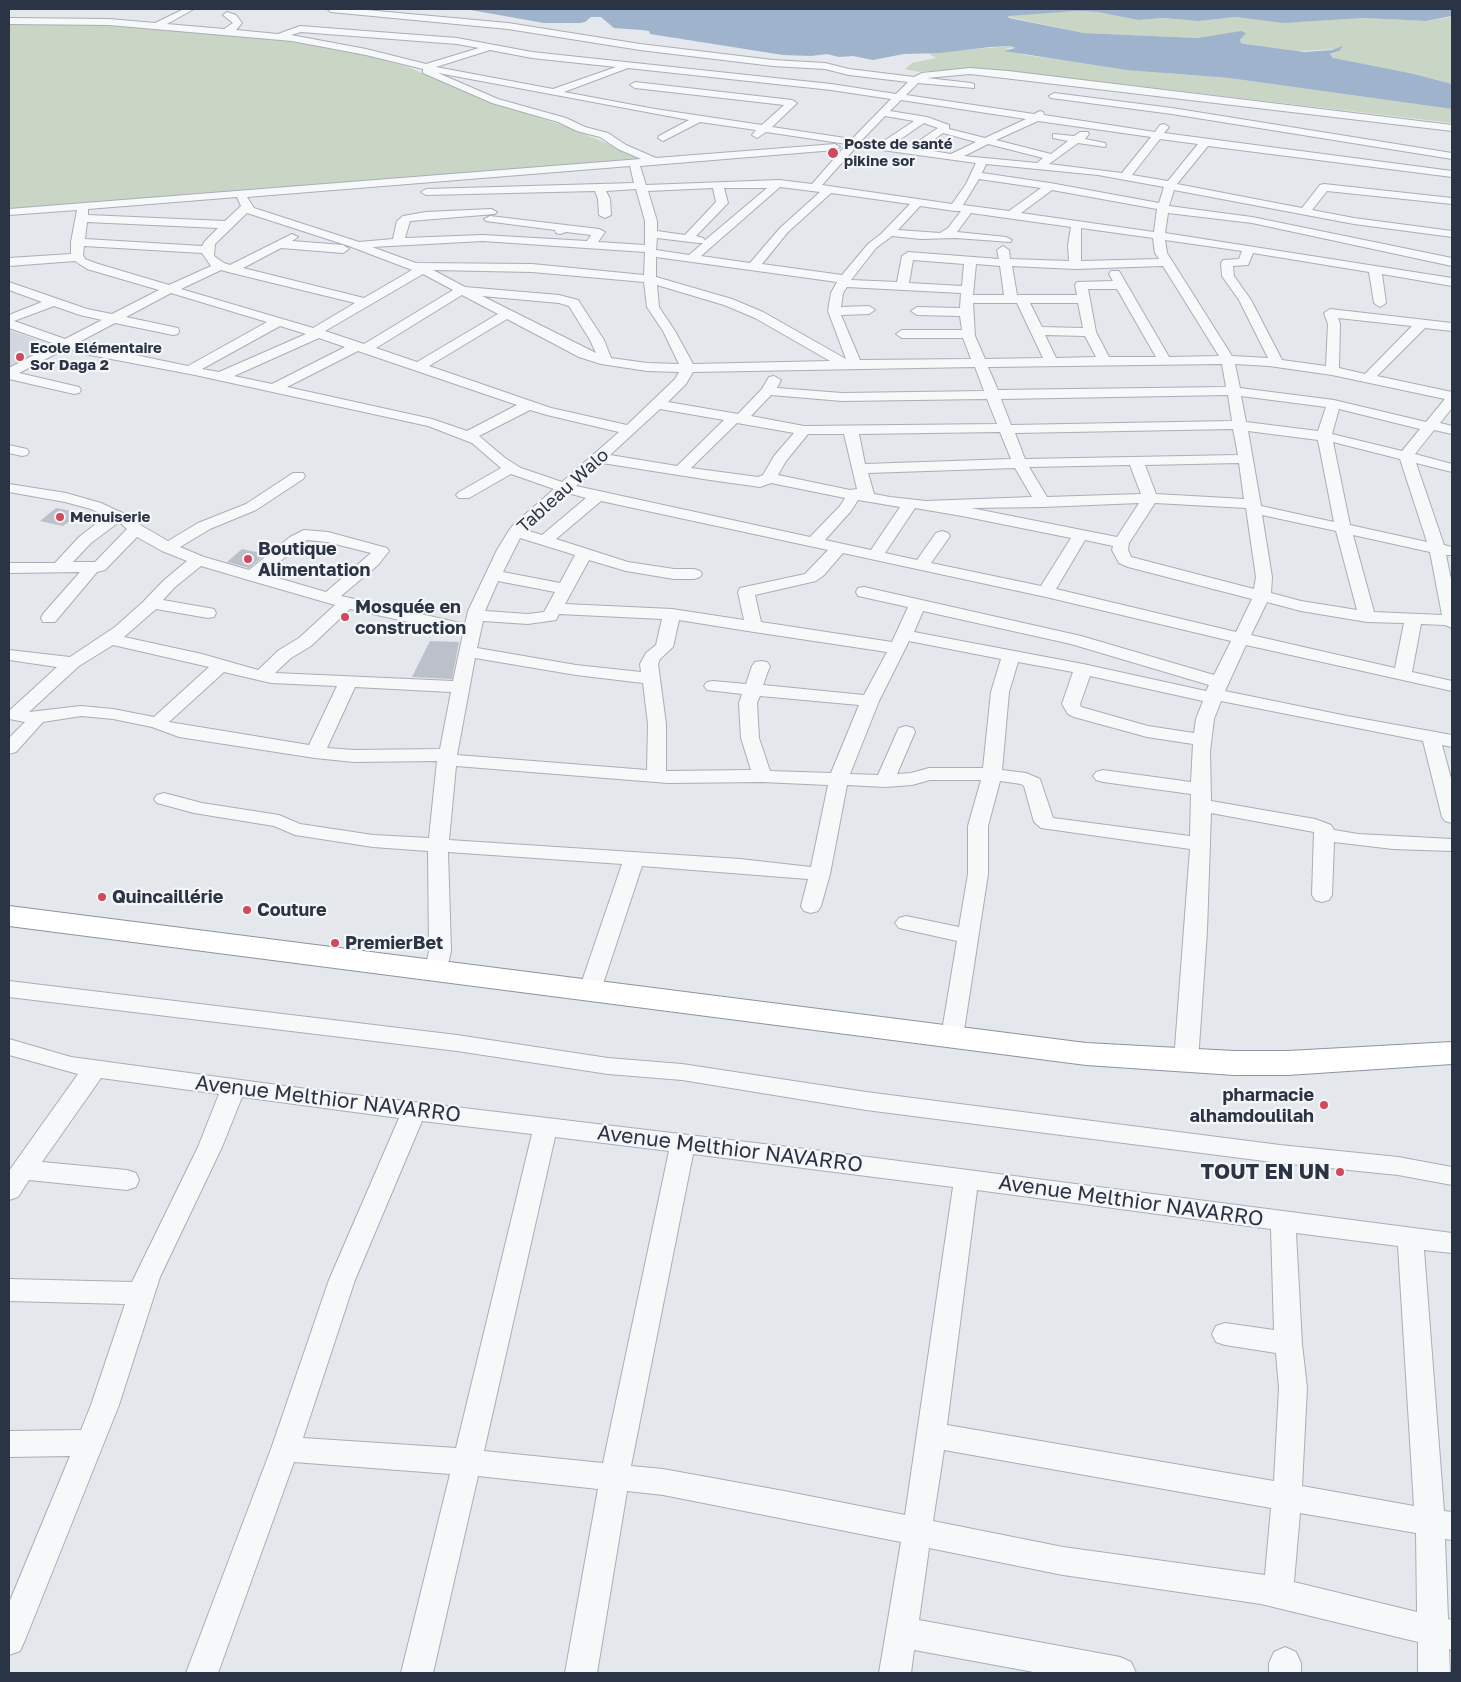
<!DOCTYPE html>
<html>
<head>
<meta charset="utf-8">
<style>
  body { margin:0 }
  #map { position:relative; width:1461px; height:1682px; overflow:hidden; background:#e4e7ec; font-family:"Golos Text",sans-serif }
  canvas { display:block }
  .frame { position:absolute; inset:0; border:10px solid #2b3445; pointer-events:none }
</style>
</head>
<body>
<div id="map">
<canvas width="1461" height="1682"></canvas>
<div class="frame"></div>
</div>
<script>
const c = document.querySelector('canvas').getContext('2d');
c.lineJoin = 'round';
function fillPath(path, color) {
  c.fillStyle = color;
  c.fill(path, 'evenodd');
}
function poly(rows) {
  const path = new Path2D();
  for (const r of rows) {
    path.moveTo(r[0], r[1]);
    for (let i = 2; i < r.length; i += 2) path.lineTo(r[i], r[i + 1]);
  }
  return path;
}
function stroke(path, color, width, dash) {
  c.strokeStyle = color;
  c.lineWidth = width;
  c.lineCap = dash ? 'butt' : 'round';
  c.setLineDash(dash || []);
  c.stroke(path);
}
function write(font, color, halo, rows, align = 'center') {
  c.font = font + ' "Golos Text",sans-serif';
  c.lineWidth = 4.5;
  c.setLineDash([]);
  c.textBaseline = 'middle';
  c.strokeStyle = halo;
  c.fillStyle = color;
  for (const [text, x, y, turn = 0] of rows) {
    c.save();
    c.translate(x, y);
    c.rotate((+turn || 0) * Math.PI / 180);
    c.textAlign = isNaN(turn) ? turn : align;
    if (halo) c.strokeText(text, 0, 0);
    c.fillText(text, 0, 0);
    c.restore();
  }
}
const built = poly([
  [9,330,54,346,9,368]
]);
const green = poly([
  [1077,11,1098,12,1138,20,1164,18,1198,21,1236,17,1276,22,1299,22,1364,18,1426,21,1452,17,1452,84,1414,74,1337,60,1330,55,1339,51,1338,49,1296,51,1241,43,1240,40,1246,33,1236,32,1197,38,1084,33,1009,17,1008,15],
  [9,23,119,26,288,41,364,54,408,67,482,99,567,127,621,149,641,160,9,209],
  [1011,46,1015,47,1006,49,1024,55,1175,74,1229,78,1452,109,1452,123,993,69,960,69,919,72,905,69,912,63,936,58,928,53]
]);
const water = poly([
  [465,9,1452,9,1452,16,1426,21,1364,18,1283,23,1236,17,1198,21,1164,18,1138,20,1098,12,1077,11,1008,16,1009,18,1084,33,1197,38,1241,31,1246,33,1240,40,1241,43,1246,44,1304,52,1332,50,1343,46,1339,51,1330,54,1333,58,1414,74,1452,84,1452,109,1229,78,1127,70,1004,51,1015,48,1011,46,990,47,940,53,904,54,873,60,853,56,839,57,827,54,811,56,783,55,650,34,649,31,642,30,614,28,601,17,591,17,585,22,580,23,544,23]
]);
const building = poly([
  [56,508,81,513,63,526,40,521],
  [242,549,266,554,249,568,227,562],
  [430,641,459,642,452,679,412,677]
]);
const minor = poly([
  [184,9,194,9,167,24,224,29,233,23,223,15,227,12,236,15,242,23,236,30,278,34,300,26,457,38,532,52,831,84,896,94,908,82,849,75,825,69,773,66,640,50,508,29,331,12,327,9,355,9,508,23,640,44,773,60,825,63,849,69,914,77,922,73,970,68,1008,71,1452,125,1452,131,970,74,927,78,971,83,974,84,974,88,918,83,906,95,1034,114,1040,111,1043,112,1044,115,1155,132,1160,125,1164,124,1169,127,1164,133,1452,171,1452,177,1208,146,1177,184,1302,208,1320,185,1324,184,1452,198,1452,204,1327,191,1312,210,1354,218,1452,231,1452,237,1354,224,1174,190,1169,206,1252,217,1452,258,1452,266,1252,223,1168,213,1165,233,1452,278,1452,286,1382,274,1386,303,1380,307,1374,303,1369,272,1253,253,1248,265,1233,266,1234,276,1251,300,1282,360,1326,366,1328,324,1324,313,1330,309,1452,323,1452,331,1425,328,1377,376,1452,392,1452,408,1440,423,1452,426,1452,434,1434,430,1415,454,1452,464,1452,472,1416,463,1444,545,1452,547,1452,555,1446,555,1452,584,1452,628,1445,625,1421,624,1412,672,1452,681,1452,691,1246,645,1225,691,1347,716,1452,735,1452,747,1442,745,1452,782,1452,823,1445,821,1442,817,1423,741,1221,701,1214,719,1210,751,1211,801,1315,819,1331,825,1334,830,1358,834,1452,839,1452,851,1393,849,1334,842,1332,895,1329,900,1322,902,1315,900,1312,895,1314,832,1211,813,1207,931,1198,1061,1194,1067,1186,1069,1178,1067,1174,1061,1190,849,1041,828,1034,822,1024,786,1021,784,1000,781,988,826,988,874,963,1037,960,1043,952,1045,944,1043,941,1037,957,941,899,928,895,923,899,918,906,916,959,927,968,874,968,826,981,780,930,780,912,785,885,787,847,785,830,874,821,906,818,911,811,913,804,911,801,906,808,879,642,866,601,990,598,995,590,998,582,995,579,990,622,864,448,852,451,951,447,969,444,974,436,976,428,974,425,969,429,951,428,851,373,847,295,835,274,826,194,813,157,803,154,799,157,795,164,793,202,803,279,815,300,824,373,835,429,838,437,761,354,762,315,758,179,737,152,727,113,719,81,716,43,722,16,752,9,754,9,738,25,722,9,719,9,711,57,667,9,660,9,650,70,657,115,627,143,602,163,581,187,561,162,551,137,537,105,570,97,572,55,622,43,622,41,618,43,614,80,572,9,573,9,563,55,563,79,537,106,516,91,509,65,502,9,492,9,484,66,493,101,503,129,516,142,526,168,541,198,523,246,504,293,473,303,473,305,476,303,479,256,510,210,529,180,547,204,557,249,570,290,537,304,530,328,532,387,548,389,551,378,565,341,596,465,624,468,611,497,550,508,532,513,525,554,489,511,474,469,498,459,498,456,495,459,492,501,468,472,443,428,426,195,375,85,354,67,348,19,373,79,387,81,390,79,393,74,394,9,379,9,368,55,344,9,328,9,315,42,302,9,290,9,282,87,309,112,314,159,290,87,269,75,261,9,266,9,258,71,254,71,242,77,210,9,215,9,209,641,159,618,149,600,137,577,131,558,122,492,103,423,73,423,69,366,55,292,41,109,25,9,24,9,18,109,19,155,23,184,9],
  [301,32,457,44,479,48,426,64,366,49,291,35,301,32],
  [490,50,532,58,616,67,553,89,436,67,490,50],
  [628,68,831,90,891,99,852,139,772,127,795,105,797,103,792,100,635,82,630,85,635,88,784,105,762,125,655,109,564,92,628,68],
  [438,73,689,120,659,136,658,138,663,141,700,122,756,130,752,135,757,138,766,132,847,144,812,184,779,180,646,185,640,166,835,150,840,147,835,144,656,158,626,145,608,133,585,127,566,118,498,99,438,73],
  [901,100,1026,119,985,138,949,129,949,125,927,117,890,111,901,100],
  [885,116,914,121,881,143,862,140,885,116],
  [1038,121,1151,137,1122,173,1049,164,1078,143,1105,147,1106,145,1105,143,1085,139,1089,134,1088,132,1080,132,1074,136,1053,134,1053,138,1068,141,1051,154,996,140,1038,121],
  [924,123,938,128,910,147,892,145,924,123],
  [943,133,976,142,951,154,921,149,943,133],
  [1160,139,1198,144,1168,181,1132,175,1160,139],
  [988,144,1043,158,1037,163,964,156,988,144],
  [857,146,882,150,976,163,966,184,952,204,822,185,857,146],
  [986,164,1098,175,1164,187,1159,203,1050,183,982,173,986,164],
  [630,166,634,183,426,189,421,192,426,195,595,191,598,199,599,215,605,218,611,215,610,199,606,191,636,189,645,221,645,245,598,242,605,232,599,229,490,216,484,219,486,221,555,230,556,233,560,234,566,232,591,235,587,241,483,235,405,238,410,221,495,214,497,212,491,209,426,212,403,216,397,221,393,239,359,242,254,208,247,197,630,166],
  [979,179,1041,188,1009,211,963,205,979,179],
  [780,187,820,192,780,228,750,263,701,256,780,187],
  [713,188,716,202,685,235,657,231,657,221,648,191,713,188],
  [724,188,767,188,703,242,705,240,703,238,696,236,728,203,724,188],
  [1052,190,1157,209,1154,232,1021,213,1052,190],
  [831,193,910,204,881,234,868,244,842,275,762,264,788,232,831,193],
  [237,197,241,206,225,221,88,215,88,209,237,197],
  [920,206,955,211,961,211,948,228,940,233,898,230,920,206],
  [247,213,349,246,412,270,364,298,243,268,281,248,343,253,349,249,343,245,292,241,298,237,292,234,230,265,224,263,214,256,215,244,247,213],
  [971,213,1071,227,1068,245,1069,261,1010,259,1009,250,1003,246,997,250,999,259,908,252,902,256,897,282,851,280,876,248,892,236,921,239,956,238,1010,242,1012,240,1006,237,957,232,971,213],
  [87,222,218,228,205,241,202,246,85,239,87,222],
  [1081,228,1153,238,1155,253,1159,259,1081,261,1081,228],
  [657,238,699,243,703,243,689,255,656,250,657,238],
  [1165,240,1242,251,1239,259,1223,260,1221,263,1222,276,1239,300,1268,358,1232,356,1167,253,1165,240],
  [483,241,645,252,644,275,532,264,416,263,372,247,483,241],
  [84,246,202,253,211,266,169,285,95,263,85,259,83,255,84,246],
  [656,257,837,282,831,293,828,311,846,359,763,312,732,299,656,277,656,257],
  [913,260,964,264,962,286,909,283,913,260],
  [976,264,1000,266,1004,295,973,295,976,264],
  [1012,266,1075,269,1163,266,1219,356,1169,357,1119,271,1111,271,1109,274,1113,281,1077,282,1075,285,1077,295,1017,295,1012,266],
  [221,270,228,272,355,303,313,328,181,289,221,270],
  [433,270,532,272,644,282,647,307,663,331,679,364,647,363,611,358,604,340,578,300,559,295,465,287,433,270],
  [423,274,453,290,364,344,325,331,423,274],
  [657,285,724,305,755,318,830,361,693,364,675,331,659,307,657,285],
  [847,287,961,293,960,308,917,307,911,311,917,315,960,316,962,330,902,330,896,334,902,338,963,338,971,359,860,360,841,315,869,314,875,310,869,306,841,307,843,293,847,287],
  [1088,289,1117,289,1156,357,1109,357,1096,332,1088,289],
  [171,293,267,322,188,366,77,343,115,323,173,335,178,334,179,331,178,328,126,317,171,293],
  [462,295,498,314,417,362,376,348,462,295],
  [482,296,559,303,569,306,590,340,596,353,482,296],
  [973,303,1017,303,1043,358,985,359,975,336,973,303],
  [1030,303,1078,303,1083,328,1042,327,1030,303],
  [54,306,80,315,102,320,65,339,14,321,54,306],
  [1338,318,1412,326,1365,374,1339,368,1340,324,1338,318],
  [507,319,579,357,601,364,647,371,679,372,675,379,627,425,551,408,429,366,507,319],
  [280,326,306,334,219,372,202,369,280,326],
  [1045,335,1085,336,1096,357,1056,358,1045,335],
  [319,338,345,347,272,384,234,376,319,338],
  [358,351,517,405,467,431,432,419,287,387,358,351],
  [1222,364,1226,387,998,390,988,367,1222,364],
  [1235,364,1269,366,1332,375,1445,399,1426,422,1334,400,1240,388,1235,364],
  [975,367,984,391,842,393,777,388,781,380,774,376,769,377,762,389,738,414,668,402,686,384,693,372,975,367],
  [771,395,842,401,987,399,997,424,804,426,751,416,771,395],
  [1228,395,1232,421,1011,425,1001,399,1228,395],
  [1241,396,1326,407,1318,431,1246,422,1241,396],
  [660,409,724,420,677,466,610,455,660,409],
  [1339,409,1420,429,1402,451,1332,434,1339,409],
  [530,410,547,415,619,432,562,482,521,468,505,458,479,436,530,410],
  [737,423,794,433,774,456,763,475,758,477,691,468,737,423],
  [1233,429,1238,455,1025,459,1015,433,1233,429],
  [1248,431,1318,440,1334,522,1261,506,1248,431],
  [1000,432,1011,459,865,464,859,434,1000,432],
  [808,434,844,434,857,489,850,490,778,475,786,461,808,434],
  [1333,442,1400,459,1427,542,1350,525,1333,442],
  [602,463,710,480,760,487,771,483,845,498,840,506,810,537,576,486,602,463],
  [1239,463,1244,499,1156,494,1145,465,1239,463],
  [1130,465,1141,494,1047,497,1029,467,1130,465],
  [1015,468,1032,497,926,501,890,497,874,494,868,473,1015,468],
  [568,493,586,498,542,535,526,530,568,493],
  [858,500,900,507,871,550,825,540,851,511,858,500],
  [601,501,828,550,805,574,740,588,738,592,744,620,672,609,565,604,589,560,626,571,674,579,694,579,700,577,702,574,700,571,694,569,674,569,628,562,556,539,601,501],
  [1139,503,1117,537,971,508,1043,507,1139,503],
  [1155,503,1246,508,1256,577,1254,589,1131,557,1128,550,1129,543,1155,503],
  [915,508,962,516,1071,538,1041,586,931,563,950,536,948,533,942,531,936,533,917,560,885,553,915,508],
  [1262,515,1336,531,1357,610,1301,601,1271,593,1272,577,1262,515],
  [119,522,127,529,95,562,73,562,91,543,119,522],
  [1353,535,1430,552,1442,615,1374,612,1353,535],
  [520,538,575,555,560,583,503,572,520,538],
  [307,540,327,542,371,553,326,592,264,574,307,540],
  [1085,540,1113,546,1112,550,1119,563,1128,567,1252,599,1236,632,1056,589,1085,540],
  [843,553,1046,597,1231,641,1214,675,1081,636,864,587,858,588,856,592,858,596,908,607,892,642,761,622,755,595,816,581,824,575,843,553],
  [201,566,245,579,335,605,299,638,279,650,258,670,202,654,124,637,156,609,208,618,214,617,216,613,214,609,163,600,175,587,201,566],
  [498,581,555,592,544,612,528,614,485,611,498,581],
  [1267,602,1301,611,1367,622,1404,623,1395,668,1251,635,1267,602],
  [350,609,463,634,453,681,275,673,291,658,311,646,350,609],
  [923,611,1071,644,1209,685,1206,691,1083,664,914,632,923,611],
  [559,614,662,619,656,645,646,653,640,664,641,672,576,665,477,648,483,621,528,624,556,620,559,614],
  [679,620,754,632,887,652,864,695,763,685,770,666,767,662,761,661,755,662,752,666,746,684,713,681,707,682,704,686,707,690,742,694,739,703,741,738,751,770,666,771,666,724,658,664,660,659,673,647,679,620],
  [909,641,1001,659,991,692,983,768,929,768,911,773,897,774,915,732,913,728,906,726,899,728,897,732,878,775,850,774,879,701,909,641],
  [113,645,209,667,154,717,113,709,81,706,29,712,79,666,113,645],
  [475,658,576,675,643,683,648,724,647,770,457,755,475,658],
  [1018,662,1073,672,1062,704,1068,714,1074,717,1147,737,1193,744,1191,782,1103,770,1096,772,1093,776,1096,780,1103,782,1191,794,1190,836,1053,818,1040,779,1026,773,1002,770,1009,692,1018,662],
  [224,672,271,683,337,686,309,745,169,722,224,672],
  [1090,676,1203,701,1196,719,1194,733,1148,726,1081,707,1080,704,1090,676],
  [355,687,451,692,440,749,354,750,327,748,355,687],
  [760,696,859,705,831,773,770,771,759,738,757,703,760,696],
  [456,766,668,783,762,782,828,785,811,867,740,859,449,840,456,766],
  [1054,93,1172,108,1452,153,1452,159,1172,114,1051,98,1049,96,1054,93],
  [9,445,27,449,29,452,27,455,22,456,9,453,9,445],
  [9,981,457,1035,608,1058,682,1064,866,1092,1280,1145,1398,1157,1452,1167,1452,1185,1398,1175,1280,1163,866,1110,682,1080,608,1074,457,1051,9,997,9,981],
  [9,1039,71,1057,322,1091,822,1151,1452,1233,1452,1253,1424,1250,1444,1511,1452,1512,1452,1540,1445,1539,1448,1619,1452,1620,1452,1650,1449,1649,1450,1673,1418,1673,1418,1642,1261,1604,1063,1575,929,1548,919,1620,1120,1657,1131,1662,1136,1673,1039,1673,914,1650,911,1673,879,1673,901,1542,663,1495,627,1491,597,1673,565,1673,598,1489,478,1476,433,1673,401,1673,450,1474,294,1462,218,1673,186,1673,271,1449,329,1280,399,1118,242,1097,222,1147,160,1277,119,1405,25,1640,20,1651,9,1655,9,1603,70,1456,9,1457,9,1431,81,1430,91,1405,125,1304,9,1301,9,1279,132,1282,198,1147,219,1094,101,1078,42,1162,127,1170,136,1173,139,1180,136,1187,127,1190,29,1180,18,1197,9,1200,9,1171,78,1074,9,1055,9,1039],
  [422,1121,532,1134,456,1448,303,1438,355,1280,422,1121],
  [555,1137,669,1151,603,1463,484,1451,555,1137],
  [693,1154,953,1187,905,1515,784,1491,663,1469,631,1466,693,1154],
  [977,1190,1271,1229,1274,1330,1225,1323,1216,1326,1212,1334,1216,1342,1225,1345,1276,1353,1279,1388,1274,1481,947,1425,977,1190],
  [1296,1233,1398,1246,1414,1506,1302,1486,1307,1388,1302,1344,1296,1233],
  [944,1450,1271,1508,1265,1575,1063,1547,933,1521,944,1450],
  [1300,1513,1416,1533,1417,1612,1294,1582,1300,1513],
  [1285,1647,1296,1652,1301,1663,1301,1673,1269,1673,1269,1663,1274,1652,1285,1647]
]);
const highway = poly([
  [9,906,1086,1043,1234,1051,1288,1051,1452,1042,1452,1064,1288,1075,1234,1075,1086,1065,9,926,9,906]
]);
const markers = [
  [833,153,6,"#d1495b"],
  [20,357,5,"#d1495b"],
  [60,517,5,"#d1495b"],
  [248,559,5,"#d1495b"],
  [345,617,5,"#d1495b"],
  [102,897,5,"#d1495b"],
  [247,910,5,"#d1495b"],
  [335,943,5,"#d1495b"],
  [1324,1105,5,"#d1495b"],
  [1340,1172,5,"#d1495b"]
];
const farPoinames = [
  ["Poste de santé",844,144],
  ["pikine sor",844,161],
  ["Ecole Elémentaire",30,348],
  ["Sor Daga 2",30,365],
  ["Menuiserie",70,517]
];
const streetNames = [
  ["Tableau Walo",563,491,-42]
];
const poiNames = [
  ["Boutique",258,549],
  ["Alimentation",258,570],
  ["Mosquée en",355,607],
  ["construction",355,628],
  ["Quincaillérie",112,897],
  ["Couture",257,910],
  ["PremierBet",345,943],
  ["pharmacie",1314,1095,"right"],
  ["alhamdoulilah",1314,1116,"right"]
];
const nearStreetnames = [
  ["Avenue Melthior NAVARRO",328,1099,7],
  ["Avenue Melthior NAVARRO",730,1149,7],
  ["Avenue Melthior NAVARRO",1131,1201,8]
];
const nearPoinames = [
  ["TOUT EN UN",1330,1172]
];
fillPath(built, '#d2d6de');
fillPath(green, '#c9d6c5');
fillPath(water, '#9fb4cc');
fillPath(building, '#bbc0ca');
stroke(minor, '#a9aeb7', 2);
stroke(highway, '#8b94a3', 2);
fillPath(minor, '#f7f8fa');
fillPath(highway, '#fff');
for (const [x, y, r, color] of markers) {
  const dot = new Path2D();
  dot.arc(x, y, r, 0, 2 * Math.PI);
  c.fillStyle = color;
  c.fill(dot);
  stroke(dot, '#f4f6f9', 2);
}
write('bold 15px', '#2b3445', '#f4f6f9', farPoinames, 'left');
write('18px', '#2b3445', '#f4f6f9', streetNames);
write('bold 18px', '#2b3445', '#f4f6f9', poiNames, 'left');
write('21px', '#2b3445', '#f4f6f9', nearStreetnames);
write('bold 21px', '#2b3445', '#f4f6f9', nearPoinames, 'right');
</script>
</body>
</html>
